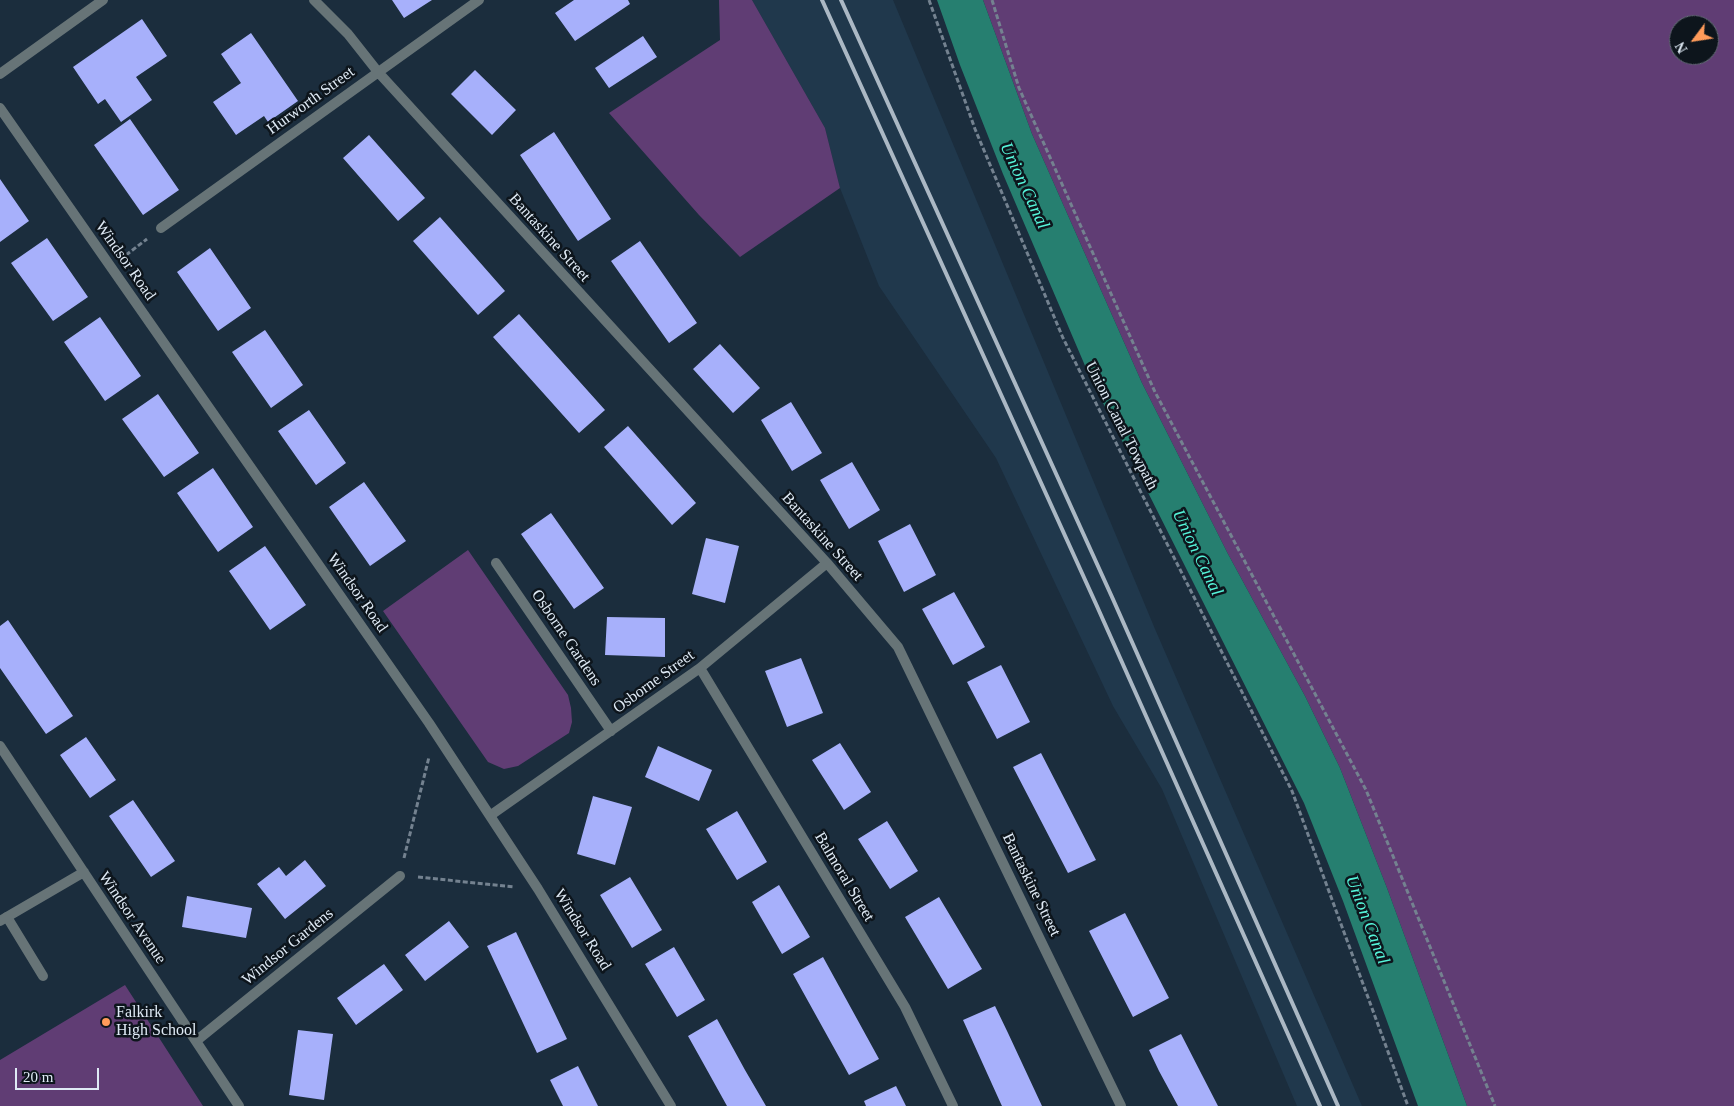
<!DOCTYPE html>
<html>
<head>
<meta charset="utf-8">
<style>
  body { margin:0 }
  #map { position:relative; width:1734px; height:1106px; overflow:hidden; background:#1b2d3d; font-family:"Times New Roman",serif }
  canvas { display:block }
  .north { position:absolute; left:1669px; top:15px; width:50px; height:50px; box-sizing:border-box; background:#0d151c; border:1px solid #616a73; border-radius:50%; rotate:239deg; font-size:14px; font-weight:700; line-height:20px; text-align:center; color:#dfeaf5 }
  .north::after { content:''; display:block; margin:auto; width:18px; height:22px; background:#ff9b5a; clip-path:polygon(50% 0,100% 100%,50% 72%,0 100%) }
  .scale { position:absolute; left:15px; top:1068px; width:84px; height:22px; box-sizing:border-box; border:2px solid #dfeaf5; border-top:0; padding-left:6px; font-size:15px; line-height:18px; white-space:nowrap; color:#dfeaf5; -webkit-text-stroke:4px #0d151c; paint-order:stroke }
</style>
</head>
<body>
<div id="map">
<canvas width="1734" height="1106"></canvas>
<div class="north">N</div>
<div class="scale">20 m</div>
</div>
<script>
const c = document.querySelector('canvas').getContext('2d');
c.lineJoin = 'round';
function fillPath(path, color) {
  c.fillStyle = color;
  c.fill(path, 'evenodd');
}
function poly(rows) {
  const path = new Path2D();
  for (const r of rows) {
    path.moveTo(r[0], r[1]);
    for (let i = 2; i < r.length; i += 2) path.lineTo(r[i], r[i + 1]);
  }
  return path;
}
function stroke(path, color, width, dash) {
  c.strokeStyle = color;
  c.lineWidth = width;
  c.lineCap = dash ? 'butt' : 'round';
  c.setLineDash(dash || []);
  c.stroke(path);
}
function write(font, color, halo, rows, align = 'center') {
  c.font = font + ' "Times New Roman",serif';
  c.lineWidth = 5;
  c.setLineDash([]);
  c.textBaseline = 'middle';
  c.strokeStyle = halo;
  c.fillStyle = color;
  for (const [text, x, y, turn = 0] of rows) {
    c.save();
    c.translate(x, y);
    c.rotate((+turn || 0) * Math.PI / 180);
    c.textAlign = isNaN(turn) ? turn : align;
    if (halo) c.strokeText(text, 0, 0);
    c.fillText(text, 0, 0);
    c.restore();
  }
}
const built = poly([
  [752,0,893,0,1155,629,1362,1106,1297,1106,1162,789,1113,706,996,458,879,286,840,188,825,128]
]);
const green = poly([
  [719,0,752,0,825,128,840,188,740,257,699,215,609,113,720,40],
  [983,0,1734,0,1734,1106,1467,1106,1387,888,1340,768,1305,696,1228,554,1142,383,1032,134],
  [1679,25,1709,25,1709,55,1679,55],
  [468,550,568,695,571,708,572,722,569,733,518,766,504,769,488,762,383,611],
  [125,985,203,1106,0,1106,0,1060]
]);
const water = poly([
  [937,0,983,0,1032,134,1142,383,1228,554,1305,696,1340,768,1387,888,1467,1106,1418,1106,1343,901,1304,803,1089,375,1003,174,960,65]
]);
const building = poly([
  [392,0,432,0,404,18],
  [574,0,628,0,630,4,575,41,555,13],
  [142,19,167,56,136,77,152,100,121,122,105,99,98,104,73,67],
  [251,33,298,101,268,122,264,116,236,135,213,102,241,83,221,54],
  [643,36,657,57,609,88,595,68],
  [475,70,516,110,492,135,451,94],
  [130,119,179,190,143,215,94,145],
  [554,132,611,219,578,241,520,155],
  [369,135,425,198,398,221,343,158],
  [0,179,29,221,0,242],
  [440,217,505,291,478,315,413,241],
  [47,238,88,297,53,321,11,263],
  [640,241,697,323,669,343,611,261],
  [210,248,251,308,218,331,177,272],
  [519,314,605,410,579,433,493,337],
  [100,317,141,376,105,401,64,342],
  [265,330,303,385,271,408,232,352],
  [720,344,760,388,733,413,693,369],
  [158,394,199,453,164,477,122,419],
  [791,402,822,453,792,471,761,420],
  [309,410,346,463,316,485,278,431],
  [628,426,696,503,672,525,604,447],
  [852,462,880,510,849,529,820,480],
  [213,468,253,527,218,552,177,493],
  [364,482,406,541,370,566,329,507],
  [551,513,604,588,574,609,521,534],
  [910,524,936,575,904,592,878,541],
  [706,538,739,546,725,603,692,594],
  [265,546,306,605,270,630,229,571],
  [954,592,985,647,953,665,922,609],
  [607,617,665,618,665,657,605,655],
  [8,620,73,716,46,734,0,668,0,626],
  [801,658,823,713,787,727,765,671],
  [1001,665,1030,722,997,739,967,682],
  [86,737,116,780,90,798,60,755],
  [840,743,871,792,844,810,812,760],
  [658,746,712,770,699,801,645,777],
  [1041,753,1096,860,1068,873,1013,767],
  [593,796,632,807,615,865,577,854],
  [133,800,175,861,151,877,109,816],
  [737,811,767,862,737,880,706,829],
  [887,821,918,871,890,889,858,839],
  [305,860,326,886,285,919,257,884,279,867,286,876],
  [630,877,662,930,632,948,600,895],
  [779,885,810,937,782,954,752,902],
  [187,896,252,908,246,938,182,927],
  [939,897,982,969,948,989,905,917],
  [1125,913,1169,998,1133,1017,1089,931],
  [449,921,469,947,425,981,405,955],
  [516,932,567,1039,537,1053,487,946],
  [674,947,705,1000,677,1017,645,964],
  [823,957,879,1059,849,1075,793,974],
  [384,964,403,990,356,1025,337,998],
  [995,1006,1008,1033,1042,1106,1002,1106,1001,1104,963,1020],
  [717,1019,745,1070,766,1106,727,1106,702,1061,688,1036],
  [298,1030,333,1034,324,1100,289,1095],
  [1181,1034,1202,1075,1218,1106,1178,1106,1159,1071,1149,1050],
  [578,1066,598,1106,563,1106,550,1080],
  [896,1086,906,1106,866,1106,864,1101]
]);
const path = poly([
  [929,0,975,129,1063,338,1292,791,1408,1106],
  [992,0,1019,88,1155,392,1366,790,1495,1106],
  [126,255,147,239],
  [404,858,429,757],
  [418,877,514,887]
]);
const service = poly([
  [7,917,43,976]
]);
const minor = poly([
  [314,0,348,34,378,72,827,563,898,647,1121,1106],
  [0,74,103,0],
  [161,228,479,0],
  [496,563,611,731],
  [700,668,905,1007,953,1106],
  [0,746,239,1106],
  [491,815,700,668,827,563],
  [0,921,84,872],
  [196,1041,400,876]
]);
const tertiary = poly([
  [0,108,429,723,538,889,671,1106]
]);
const rail = poly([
  [822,0,1096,604,1320,1106],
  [841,0,1112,597,1338,1106]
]);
const markers = [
  [106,1022,5,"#ff9b5a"]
];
const streetNames = [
  ["Hurworth Street",311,101,-36],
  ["Bantaskine Street",549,238,48],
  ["Windsor Road",125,261,55],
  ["Union Canal Towpath",1121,426,63],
  ["Bantaskine Street",822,537,48],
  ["Windsor Road",357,593,55],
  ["Osborne Gardens",566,638,56],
  ["Osborne Street",654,682,-36],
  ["Balmoral Street",844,877,59],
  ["Bantaskine Street",1031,885,64],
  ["Windsor Avenue",132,918,56],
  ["Windsor Road",582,930,58],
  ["Windsor Gardens",288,947,-39]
];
const poiNames = [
  ["Falkirk",116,1013],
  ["High School",116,1031]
];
const waterNames = [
  ["Union Canal",1024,186,65],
  ["Union Canal",1197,553,64],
  ["Union Canal",1367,920,69]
];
fillPath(built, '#20384c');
fillPath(green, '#603d74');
fillPath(water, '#267f70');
fillPath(building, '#a7b0fb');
stroke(path, '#748290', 3, [5, 2.5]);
stroke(service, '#677477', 10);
stroke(minor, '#677477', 10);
stroke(tertiary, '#677477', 10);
stroke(rail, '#abb8c4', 4);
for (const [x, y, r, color] of markers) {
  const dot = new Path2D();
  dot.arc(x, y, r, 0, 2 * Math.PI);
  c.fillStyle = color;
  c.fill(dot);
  stroke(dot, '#0d151c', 2);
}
write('16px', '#dfeaf5', '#0d151c', streetNames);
write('16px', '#dfeaf5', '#0d151c', poiNames, 'left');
write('italic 18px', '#55f4d9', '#0d151c', waterNames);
</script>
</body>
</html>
